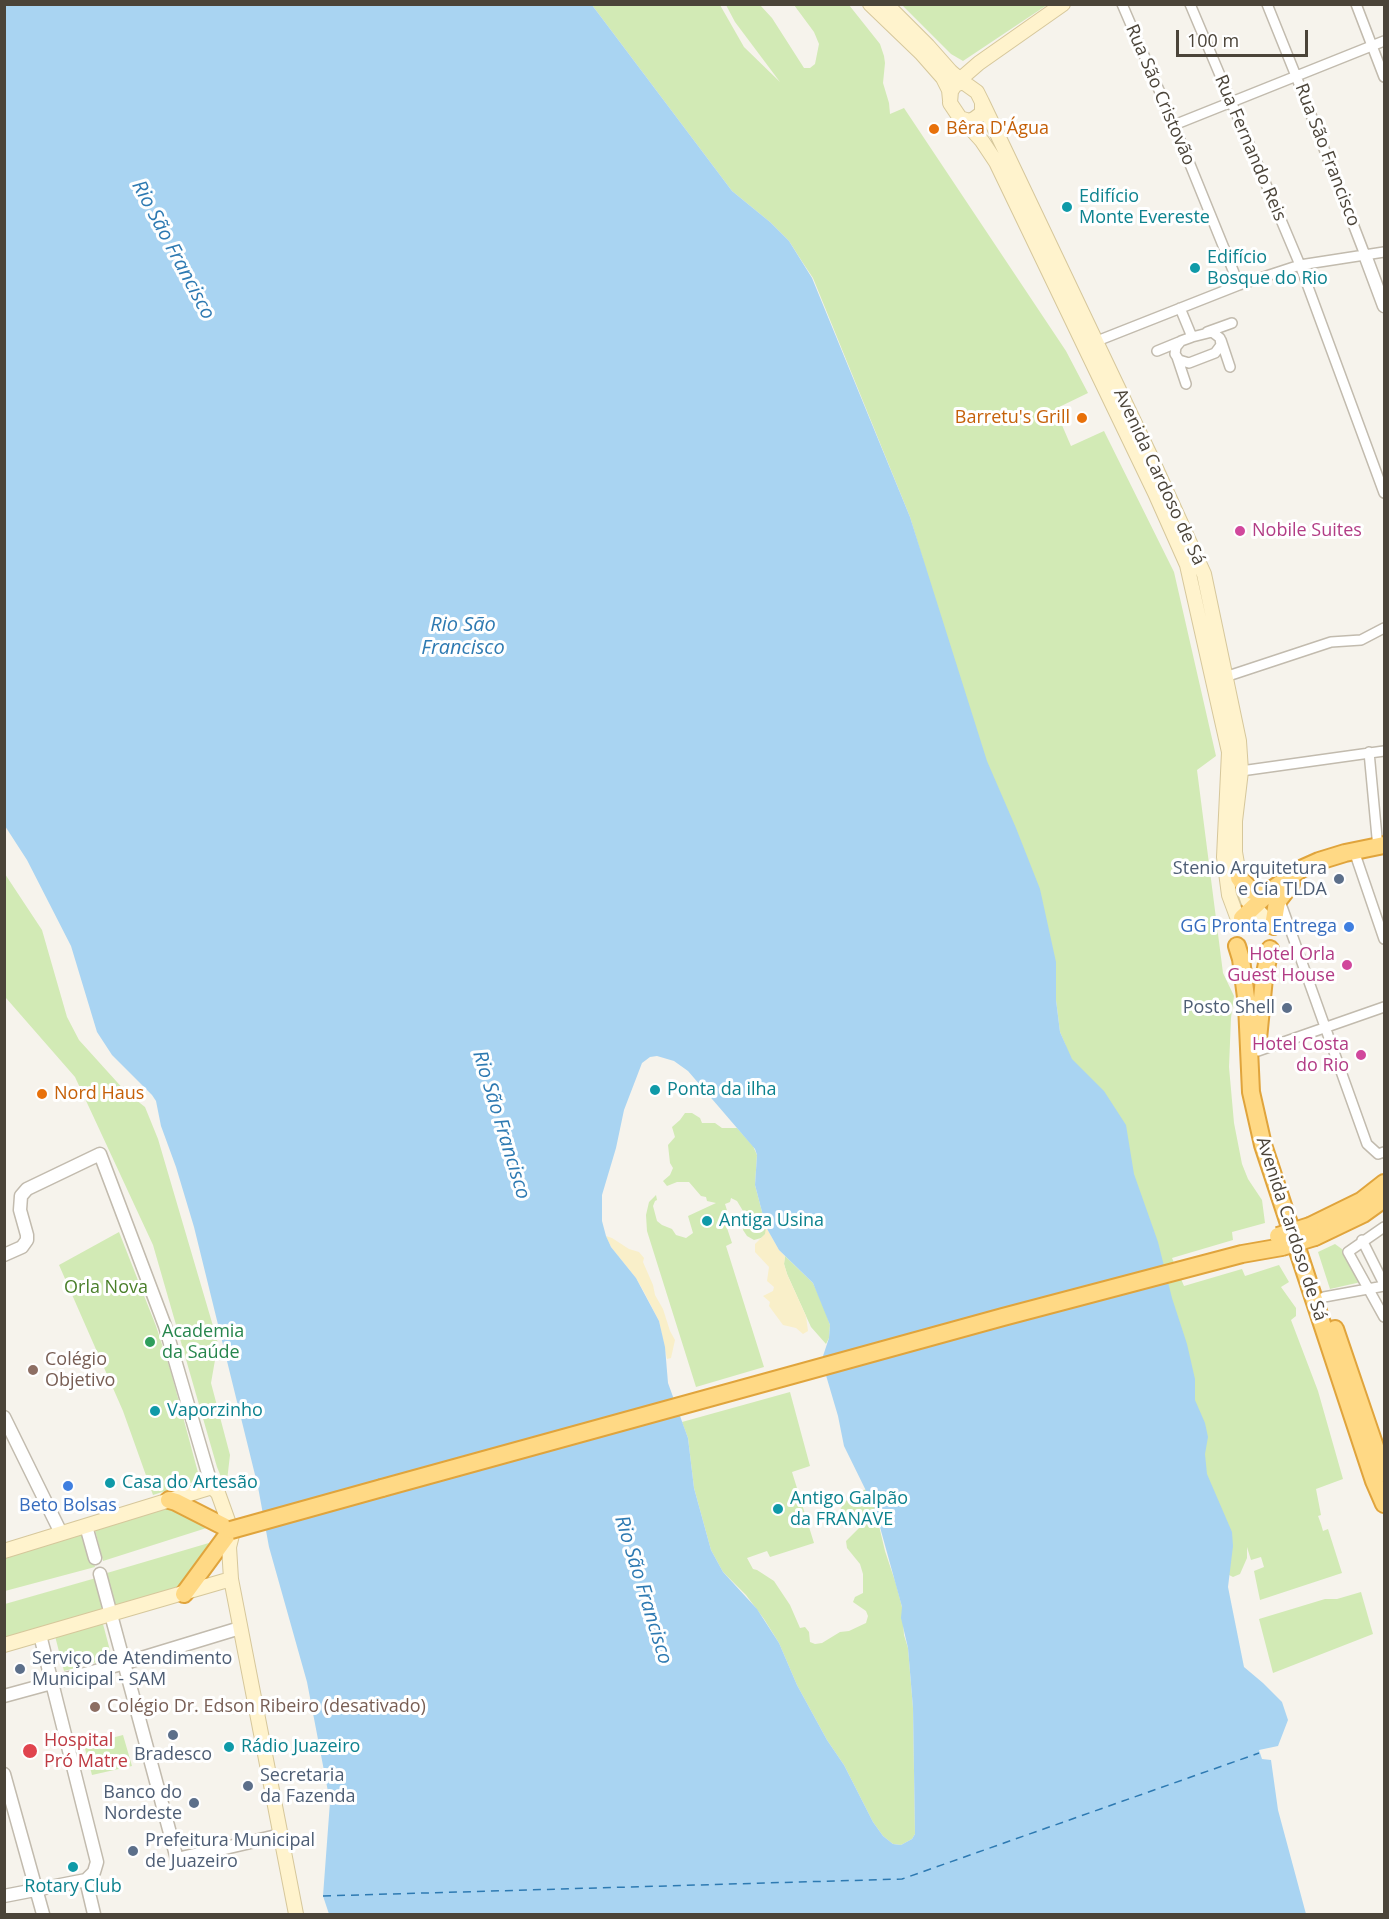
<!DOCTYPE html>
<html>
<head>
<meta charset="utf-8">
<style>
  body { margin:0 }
  #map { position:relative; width:1389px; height:1919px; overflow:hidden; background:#f6f3ec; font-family:"Open Sans",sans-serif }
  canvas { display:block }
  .frame { position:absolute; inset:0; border:6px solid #4b4439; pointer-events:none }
  .scale { position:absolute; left:1176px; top:30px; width:132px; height:27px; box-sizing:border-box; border:3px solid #4b4439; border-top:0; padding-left:8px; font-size:18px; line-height:21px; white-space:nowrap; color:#4b4439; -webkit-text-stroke:4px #fff; paint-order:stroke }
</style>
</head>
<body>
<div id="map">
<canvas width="1389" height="1919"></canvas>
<div class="frame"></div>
<div class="scale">100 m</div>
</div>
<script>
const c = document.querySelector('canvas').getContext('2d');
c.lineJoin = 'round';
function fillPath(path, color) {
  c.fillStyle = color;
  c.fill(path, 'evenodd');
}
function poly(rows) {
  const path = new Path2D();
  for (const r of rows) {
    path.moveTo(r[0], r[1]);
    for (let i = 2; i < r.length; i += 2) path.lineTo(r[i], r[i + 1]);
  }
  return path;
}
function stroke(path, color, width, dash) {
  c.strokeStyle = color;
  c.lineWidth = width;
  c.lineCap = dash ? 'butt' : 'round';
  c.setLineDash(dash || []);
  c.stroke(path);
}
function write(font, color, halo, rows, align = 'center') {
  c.font = font + ' "Open Sans",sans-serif';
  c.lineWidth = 6;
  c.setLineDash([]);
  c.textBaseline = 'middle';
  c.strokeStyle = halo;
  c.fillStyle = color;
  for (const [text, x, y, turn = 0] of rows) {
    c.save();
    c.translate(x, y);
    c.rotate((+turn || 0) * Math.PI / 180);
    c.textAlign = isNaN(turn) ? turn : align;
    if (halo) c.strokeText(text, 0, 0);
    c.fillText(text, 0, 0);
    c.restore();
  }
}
const green = poly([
  [592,5,720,5,744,47,780,82,735,22,726,5,760,5,772,18,804,68,810,68,815,64,819,44,814,32,794,5,849,5,880,44,884,56,885,63,883,83,889,103,890,114,904,108,1066,351,1088,393,1055,409,1071,446,1104,431,1174,572,1216,756,1197,770,1223,973,1234,996,1231,1018,1229,1067,1234,1123,1242,1164,1248,1179,1262,1200,1265,1223,1232,1232,1233,1240,1172,1258,1184,1286,1242,1269,1245,1276,1279,1265,1289,1282,1281,1287,1296,1308,1296,1316,1291,1320,1318,1391,1343,1479,1316,1489,1321,1515,1318,1516,1321,1524,1323,1531,1328,1529,1342,1573,1260,1600,1254,1571,1264,1567,1261,1557,1251,1560,1247,1547,1247,1558,1240,1574,1233,1577,1225,1573,1065,1044,1060,1032,1056,1000,910,517,813,278,803,263,789,241,770,222,732,191],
  [902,5,1047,5,963,61,951,54],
  [5,874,42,930,67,1017,79,1040,126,1092,145,1107,158,1139,218,1343,211,1383,230,1455,226,1489,217,1467,153,1245,75,1077,6,998],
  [685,1113,692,1113,700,1118,702,1123,715,1123,722,1128,737,1128,753,1146,757,1155,755,1185,766,1227,766,1234,761,1238,754,1240,747,1236,743,1230,743,1211,737,1201,731,1198,730,1202,725,1204,732,1226,727,1228,732,1243,726,1246,764,1367,696,1387,647,1231,646,1215,649,1202,656,1195,657,1200,655,1201,653,1206,657,1221,662,1225,672,1229,676,1235,686,1238,693,1233,688,1216,716,1203,707,1201,706,1197,701,1196,689,1182,677,1182,667,1186,663,1181,670,1175,673,1168,670,1163,668,1145,675,1137,672,1127,680,1120],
  [119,1232,156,1326,171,1372,200,1480,153,1495,123,1411,59,1265],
  [1335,1244,1346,1252,1361,1282,1330,1289,1318,1252],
  [785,1256,813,1283,824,1307,830,1325,829,1338,826,1344,811,1327,806,1316,787,1274,784,1264],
  [790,1392,810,1466,792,1472,814,1543,770,1557,767,1551,747,1558,753,1569,757,1570,774,1581,790,1605,800,1628,805,1627,809,1632,810,1642,815,1644,822,1643,840,1632,849,1631,866,1623,868,1616,866,1611,853,1602,855,1597,863,1593,863,1574,860,1564,847,1548,846,1541,861,1526,847,1524,840,1510,845,1501,853,1499,858,1492,867,1489,875,1509,885,1551,896,1584,902,1607,904,1635,908,1648,913,1708,915,1834,912,1839,901,1845,893,1844,883,1836,873,1822,844,1765,827,1740,797,1685,779,1643,764,1619,746,1595,723,1572,711,1550,694,1488,688,1438,682,1422],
  [168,1508,216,1525,103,1561,95,1530],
  [73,1534,83,1536,88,1542,95,1567,5,1591,5,1555],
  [219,1540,184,1589,116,1609,107,1573],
  [96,1578,103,1602,101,1610,5,1641,5,1604],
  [1361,1592,1373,1634,1273,1673,1259,1619,1325,1599,1337,1599],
  [103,1624,112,1658,64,1671,55,1636],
  [123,1735,132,1766,92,1775,84,1745]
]);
const sand = poly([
  [766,1227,779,1250,785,1256,784,1264,787,1274,806,1316,808,1331,803,1334,796,1328,783,1325,769,1306,770,1302,763,1296,773,1291,774,1287,767,1281,769,1267,755,1252,755,1244,765,1234],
  [606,1236,612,1238,629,1249,639,1252,644,1258,643,1262,653,1285,655,1295,663,1309,670,1331,675,1340,671,1358,667,1359,659,1321,644,1292,636,1278,611,1247]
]);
const water = poly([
  [5,5,592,5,732,191,770,222,789,241,812,278,910,517,987,761,1016,828,1040,889,1056,962,1056,1000,1060,1032,1072,1059,1104,1091,1126,1125,1134,1174,1158,1242,1172,1298,1187,1344,1195,1379,1195,1400,1205,1423,1208,1437,1205,1454,1207,1474,1232,1532,1233,1546,1228,1587,1244,1667,1263,1683,1282,1702,1288,1720,1278,1746,1259,1750,1262,1759,1271,1760,1278,1810,1306,1914,329,1914,323,1896,330,1802,307,1682,269,1547,258,1487,194,1227,176,1167,161,1126,156,1101,152,1095,112,1055,97,1032,71,946,27,860,5,826],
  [657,1056,674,1061,688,1071,755,1149,757,1155,755,1185,766,1227,779,1250,813,1283,830,1325,829,1338,823,1356,825,1372,838,1416,844,1446,875,1509,902,1607,901,1618,908,1648,913,1708,915,1834,912,1839,901,1845,893,1844,883,1836,873,1822,844,1765,827,1740,797,1685,779,1643,757,1609,723,1572,711,1550,694,1488,688,1438,668,1383,665,1347,659,1321,636,1278,611,1247,606,1236,602,1221,602,1195,616,1148,624,1110,642,1063,650,1057]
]);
const ferry = poly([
  [323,1896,902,1879,1259,1753]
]);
const minor = poly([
  [1122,4,1174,125,1239,285],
  [1190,4,1300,265,1384,493],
  [1267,4,1296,76,1365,255],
  [1356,4,1384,77],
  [1174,125,1384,41],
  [1180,308,1192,337,1181,341,1176,347,1175,354,1179,360,1189,363,1215,353,1221,345,1220,338,1212,332,1192,337],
  [1207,332,1232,323],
  [1221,340,1230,367],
  [1092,343,1239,285,1300,265,1384,252],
  [1157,351,1179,342],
  [1177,357,1186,384],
  [1225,677,1331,642,1361,640,1384,628],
  [1369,752,1378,848],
  [1241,771,1384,751],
  [1354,851,1384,939],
  [1280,901,1367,1144,1378,1154,1384,1152],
  [1258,1051,1384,1007],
  [1384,1227,1348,1252,1384,1317],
  [1362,1240,1384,1284],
  [1324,1297,1384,1286]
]);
const tertiary = poly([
  [1365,255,1384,306],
  [4,1255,22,1247,27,1240,27,1235,20,1210,21,1196,27,1189,100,1154,165,1326,212,1487],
  [4,1417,61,1533],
  [86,1526,95,1558],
  [100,1574,177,1859,281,1835],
  [40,1635,97,1862,94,1872,86,1880],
  [4,1696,125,1663,240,1628],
  [4,1774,43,1914],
  [86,1880,94,1914],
  [4,1896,86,1880]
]);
const secondary = poly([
  [870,4,921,53,943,78,949,90,950,100],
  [886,4,928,46,951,72,963,82,964,76,979,63,1063,4],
  [963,82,977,92,982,102,982,113,974,119,969,121,960,118,950,103,951,91,955,85,963,82],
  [982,102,1149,453,1204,574,1239,741,1241,771,1235,821,1235,852,1239,875,1248,901,1264,917],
  [964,121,982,141,996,162,1155,493,1187,565,1229,752,1224,857,1229,895,1239,922],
  [232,1535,229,1547,231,1579,296,1914],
  [4,1551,212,1487,218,1493,232,1532],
  [4,1645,231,1579]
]);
const trunk = poly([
  [1239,878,1252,891,1261,893,1274,888],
  [1242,918,1274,888,1301,869,1319,861,1345,853,1384,845],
  [1273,926,1277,902,1291,884],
  [1237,946,1241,959,1247,1005,1251,1092,1263,1145,1374,1481,1384,1504],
  [1258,1039,1264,978,1270,949],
  [1310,1226,1361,1201,1384,1183],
  [1315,1237,1363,1214,1384,1199],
  [1335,1329,1384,1473],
  [382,1488,1003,1317,1242,1254,1282,1247],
  [169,1500,176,1502,231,1530,184,1594]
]);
const trunkBridge = poly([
  [1278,1236,1310,1226],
  [1282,1247,1315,1237],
  [231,1530,382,1488]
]);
const markers = [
  [934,129,6,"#e8710a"],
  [1067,207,6,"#0f9aa8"],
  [1195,268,6,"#0f9aa8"],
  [1082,418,6,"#e8710a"],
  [1240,531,6,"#d1479c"],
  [1339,879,6,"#5c6f8a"],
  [1349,927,6,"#3f7fe0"],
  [1347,965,6,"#d1479c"],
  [1287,1008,6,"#5c6f8a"],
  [1361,1055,6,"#d1479c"],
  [655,1090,6,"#0f9aa8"],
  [42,1094,6,"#e8710a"],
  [707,1221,6,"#0f9aa8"],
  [150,1342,6,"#2e9e5b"],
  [33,1370,6,"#8d6e63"],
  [155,1411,6,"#0f9aa8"],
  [110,1483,6,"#0f9aa8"],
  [68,1486,6,"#3f7fe0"],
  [778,1509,6,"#0f9aa8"],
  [20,1669,6,"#5c6f8a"],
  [95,1707,6,"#8d6e63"],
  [173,1735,6,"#5c6f8a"],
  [229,1747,6,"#0f9aa8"],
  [30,1751,8,"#e0444e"],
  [248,1786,6,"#5c6f8a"],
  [194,1803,6,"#5c6f8a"],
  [133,1851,6,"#5c6f8a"],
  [73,1867,6,"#0f9aa8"]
];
const streetNames = [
  ["Rua São Cristovão",1160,95,67],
  ["Rua Fernando Reis",1250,148,67],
  ["Rua São Francisco",1327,155,69],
  ["Avenida Cardoso de Sá",1159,477,65],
  ["Avenida Cardoso de Sá",1291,1229,72]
];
const foodNames = [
  ["Bêra D'Água",946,129],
  ["Barretu's Grill",1070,418,"right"],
  ["Nord Haus",54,1094]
];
const cultureNames = [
  ["Edifício",1079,197],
  ["Monte Evereste",1079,218],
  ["Edifício",1207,258],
  ["Bosque do Rio",1207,279],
  ["Ponta da ilha",667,1090],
  ["Antiga Usina",719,1221],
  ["Vaporzinho",167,1411],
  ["Casa do Artesão",122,1483],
  ["Antigo Galpão",790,1499],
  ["da FRANAVE",790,1520],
  ["Rádio Juazeiro",241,1747],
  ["Rotary Club",73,1887,"center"]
];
const hotelNames = [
  ["Nobile Suites",1252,531,"left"],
  ["Hotel Orla",1335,955],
  ["Guest House",1335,976],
  ["Hotel Costa",1349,1045],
  ["do Rio",1349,1066]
];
const serviceNames = [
  ["Stenio Arquitetura",1327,869],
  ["e Cia TLDA",1327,890],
  ["Posto Shell",1275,1008],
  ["Serviço de Atendimento",32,1659,"left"],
  ["Municipal - SAM",32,1680,"left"],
  ["Bradesco",173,1755,"center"],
  ["Secretaria",260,1776,"left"],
  ["da Fazenda",260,1797,"left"],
  ["Banco do",182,1793],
  ["Nordeste",182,1814],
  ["Prefeitura Municipal",145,1841,"left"],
  ["de Juazeiro",145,1862,"left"]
];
const shopNames = [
  ["GG Pronta Entrega",1337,927],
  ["Beto Bolsas",68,1506,"center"]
];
const parkNames = [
  ["Orla Nova",106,1288]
];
const leisureNames = [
  ["Academia",162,1332],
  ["da Saúde",162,1353]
];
const educationNames = [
  ["Colégio",45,1360],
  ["Objetivo",45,1381],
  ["Colégio Dr. Edson Ribeiro (desativado)",107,1707]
];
const healthNames = [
  ["Hospital",44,1741],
  ["Pró Matre",44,1762]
];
const waterNames = [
  ["Rio São Francisco",173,250,62],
  ["Rio São",463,625],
  ["Francisco",463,648],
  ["Rio São Francisco",501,1125,73],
  ["Rio São Francisco",643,1590,73]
];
fillPath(green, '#d2eab5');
fillPath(sand, '#f9efc9');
fillPath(water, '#a9d4f2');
stroke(ferry, '#2e7ab2', 1.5, [8, 6]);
stroke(minor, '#c2bbae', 12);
stroke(tertiary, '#c2bbae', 15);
stroke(secondary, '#d6c79b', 16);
stroke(trunk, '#e0a43c', 20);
stroke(minor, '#fff', 9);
stroke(tertiary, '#fff', 12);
stroke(secondary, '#fff3cd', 14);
stroke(trunk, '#ffd985', 16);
stroke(trunkBridge, '#e0a43c', 20, []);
stroke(trunkBridge, '#ffd985', 16);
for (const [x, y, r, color] of markers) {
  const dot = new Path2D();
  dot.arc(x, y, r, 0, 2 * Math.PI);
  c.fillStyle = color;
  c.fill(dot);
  stroke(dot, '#fff', 2);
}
write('18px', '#4b4439', '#fff', streetNames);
write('18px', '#c56008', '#fff', foodNames, 'left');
write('18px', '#0d838f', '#fff', cultureNames, 'left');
write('18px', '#b23c85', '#fff', hotelNames, 'right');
write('18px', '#4e5e75', '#fff', serviceNames, 'right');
write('18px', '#366cbe', '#fff', shopNames, 'right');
write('18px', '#4a7f2a', '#fff', parkNames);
write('18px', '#27864d', '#fff', leisureNames, 'left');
write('18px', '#785e54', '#fff', educationNames, 'left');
write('18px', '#be3a42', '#fff', healthNames, 'left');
write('italic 20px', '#2e7ab2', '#fff', waterNames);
</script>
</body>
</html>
